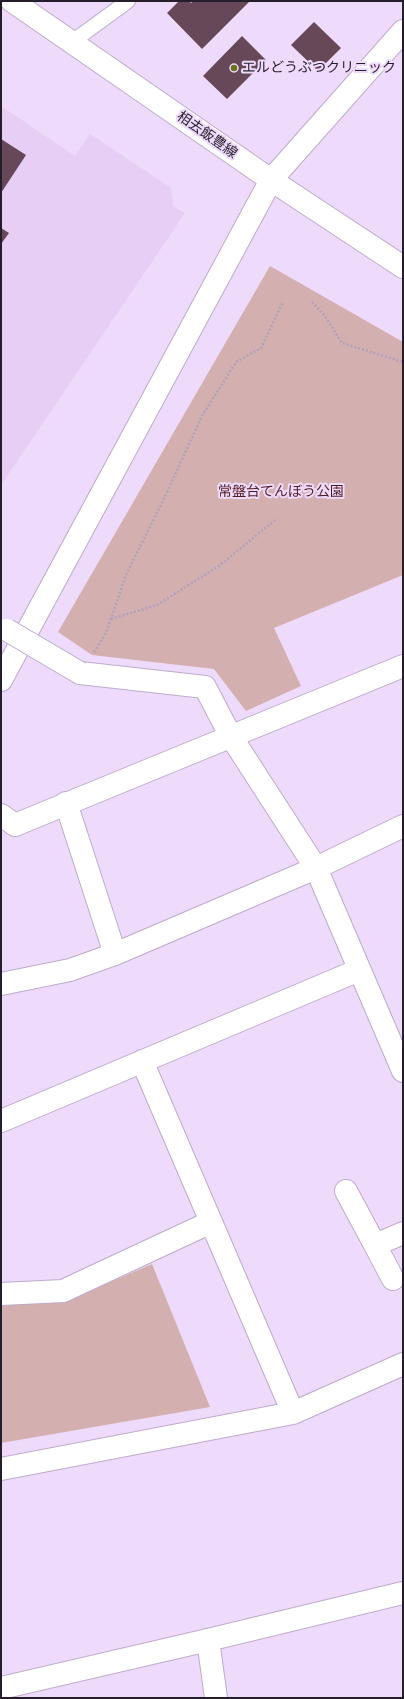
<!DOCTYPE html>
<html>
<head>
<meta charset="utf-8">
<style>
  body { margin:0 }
  #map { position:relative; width:404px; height:1699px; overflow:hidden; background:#eedafb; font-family:"Work Sans",sans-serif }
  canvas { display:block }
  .frame { position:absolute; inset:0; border:2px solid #251e2a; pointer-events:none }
</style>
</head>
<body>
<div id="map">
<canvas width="404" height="1699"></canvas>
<div class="frame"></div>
</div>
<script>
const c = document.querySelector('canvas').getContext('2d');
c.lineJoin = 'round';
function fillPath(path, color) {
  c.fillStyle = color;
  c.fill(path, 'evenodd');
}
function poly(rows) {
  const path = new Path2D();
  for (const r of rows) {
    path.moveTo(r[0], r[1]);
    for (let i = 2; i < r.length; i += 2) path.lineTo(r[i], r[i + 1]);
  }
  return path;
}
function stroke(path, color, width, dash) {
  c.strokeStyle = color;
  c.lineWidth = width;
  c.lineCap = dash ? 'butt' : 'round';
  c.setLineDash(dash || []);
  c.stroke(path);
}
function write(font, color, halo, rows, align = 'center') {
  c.font = font + ' "Work Sans","Noto Sans JP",sans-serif';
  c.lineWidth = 4;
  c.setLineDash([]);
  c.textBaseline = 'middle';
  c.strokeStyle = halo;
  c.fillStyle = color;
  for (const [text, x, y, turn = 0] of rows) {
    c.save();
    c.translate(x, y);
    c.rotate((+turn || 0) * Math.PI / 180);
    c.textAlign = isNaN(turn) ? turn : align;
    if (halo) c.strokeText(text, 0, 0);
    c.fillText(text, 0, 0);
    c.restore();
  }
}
const built = poly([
  [1,106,75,156,90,134,171,188,173,206,185,213,1,485]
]);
const green = poly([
  [270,266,403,342,403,575,274,628,301,686,246,711,214,669,92,655,58,632],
  [152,1264,210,1407,1,1443,1,1303,67,1301]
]);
const building = poly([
  [179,1,189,1,191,3,193,1,250,1,202,49,167,13],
  [314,22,341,48,318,71,291,45],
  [242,36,266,60,227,99,203,76],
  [1,139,26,155,1,193],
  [1,228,9,233,1,244]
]);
const path = poly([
  [312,302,325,316,342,343,403,362],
  [111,619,157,605,219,566,275,520],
  [94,652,106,633,126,575,161,505,202,416,236,362,261,348,283,302]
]);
const lane = poly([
  [72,42,128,1]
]);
const street = poly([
  [80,673,205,687,230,735,316,868,403,1071],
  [66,803,115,954],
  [1,815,15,825,403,666],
  [1,984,70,970,115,954,316,868,403,826],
  [142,1061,293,1413],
  [1,1121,359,970],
  [346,1191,375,1245,403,1233],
  [375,1245,393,1279],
  [1,1294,63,1291,211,1222],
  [1,1469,293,1413,403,1364],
  [208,1640,216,1698]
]);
const secondary = poly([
  [12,1,271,180,403,267],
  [1,680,271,180,403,31],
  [1,1688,208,1640,403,1593]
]);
const streetBridge = poly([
  [7,630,80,673]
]);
const markers = [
  [234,68,4,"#6a721a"]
];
const poiNames = [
  ["エルどうぶつクリニック",242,68]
];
const streetNames = [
  ["相去飯豊線",207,135,35]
];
const parkNames = [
  ["常盤台てんぼう公園",281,492]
];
fillPath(built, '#e6cef5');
fillPath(green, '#d4afaf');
fillPath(building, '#674859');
stroke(lane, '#beabca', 16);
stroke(street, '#beabca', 24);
stroke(secondary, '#beabca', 24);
stroke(path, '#b1a1bc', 2.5, [2, 2]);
stroke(lane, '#fff', 14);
stroke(street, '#fff', 22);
stroke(secondary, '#fff', 22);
stroke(streetBridge, '#beabca', 24, []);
stroke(streetBridge, '#fff', 22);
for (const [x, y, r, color] of markers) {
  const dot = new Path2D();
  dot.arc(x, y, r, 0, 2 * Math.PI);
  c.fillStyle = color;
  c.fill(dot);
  stroke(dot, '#eedafb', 1.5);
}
write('14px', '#251e2a', '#eedafb', poiNames, 'left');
write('14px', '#251e2a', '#eedafb', streetNames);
write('14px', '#511c21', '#eedafb', parkNames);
</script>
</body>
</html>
